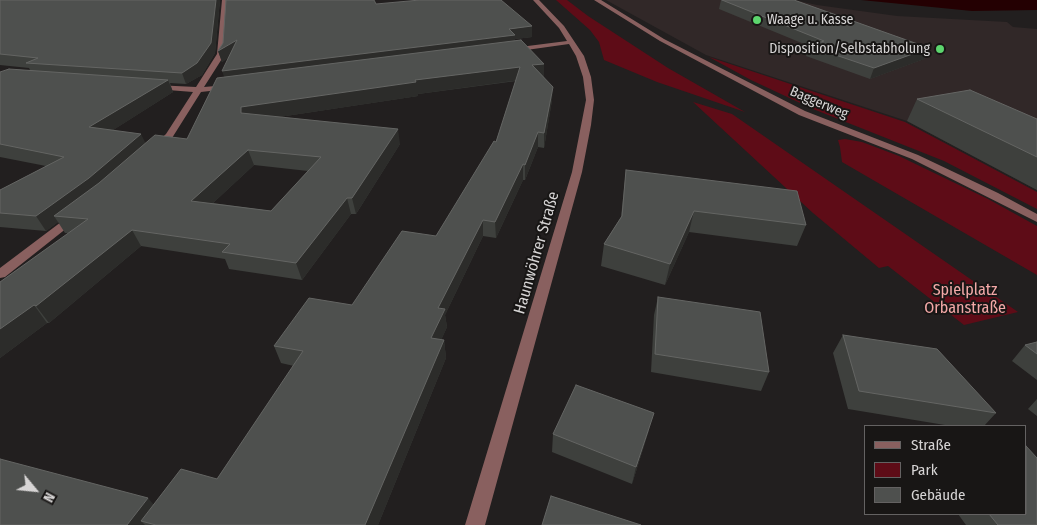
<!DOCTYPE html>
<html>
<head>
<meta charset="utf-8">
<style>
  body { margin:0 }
  #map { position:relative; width:1037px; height:525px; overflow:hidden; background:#221f1f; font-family:"Fira Sans Condensed",sans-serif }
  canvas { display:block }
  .legend { position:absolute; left:864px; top:425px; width:162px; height:90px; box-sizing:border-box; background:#181615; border:1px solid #646262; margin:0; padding:6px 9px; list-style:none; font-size:15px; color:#d7d5d5 }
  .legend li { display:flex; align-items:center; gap:10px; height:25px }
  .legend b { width:25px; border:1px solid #646262 }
  .north { position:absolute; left:10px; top:465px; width:50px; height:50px; -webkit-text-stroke:4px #181615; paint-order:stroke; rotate:118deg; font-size:14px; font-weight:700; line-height:20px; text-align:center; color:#d7d5d5 }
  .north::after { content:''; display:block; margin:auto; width:18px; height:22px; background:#d7d5d5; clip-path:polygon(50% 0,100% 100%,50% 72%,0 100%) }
</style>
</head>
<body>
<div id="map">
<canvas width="1037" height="525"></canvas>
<ul class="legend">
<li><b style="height:6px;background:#89605f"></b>Straße</li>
<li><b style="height:14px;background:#5e0c17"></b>Park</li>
<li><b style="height:14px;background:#4e504e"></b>Gebäude</li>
</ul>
<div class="north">N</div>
</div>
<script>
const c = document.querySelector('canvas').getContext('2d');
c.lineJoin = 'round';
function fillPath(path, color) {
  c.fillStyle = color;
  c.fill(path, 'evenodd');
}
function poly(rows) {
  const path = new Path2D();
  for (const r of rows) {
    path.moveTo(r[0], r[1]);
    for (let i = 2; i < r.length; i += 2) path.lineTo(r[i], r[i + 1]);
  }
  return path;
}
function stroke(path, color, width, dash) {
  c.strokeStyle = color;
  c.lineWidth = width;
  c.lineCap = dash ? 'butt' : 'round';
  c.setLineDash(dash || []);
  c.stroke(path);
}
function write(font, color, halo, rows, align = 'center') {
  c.font = font + ' "Fira Sans Condensed",sans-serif';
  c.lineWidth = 4;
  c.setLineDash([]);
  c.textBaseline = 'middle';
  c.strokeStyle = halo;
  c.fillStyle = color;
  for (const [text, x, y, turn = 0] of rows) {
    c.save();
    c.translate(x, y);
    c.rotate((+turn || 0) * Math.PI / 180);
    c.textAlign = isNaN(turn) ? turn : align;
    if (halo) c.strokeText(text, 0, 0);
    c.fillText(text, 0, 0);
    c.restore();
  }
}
const built = poly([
  [606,0,794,0,817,5,897,16,1007,22,1013,27,1037,29,1037,190,907,121,706,55]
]);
const green = poly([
  [556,0,567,0,588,16,668,68,745,112,657,82,604,60,599,42,590,30],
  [709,57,905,122,1037,192,1037,209,944,161,813,109,751,80],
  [693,102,732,114,1018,312,964,325,888,266,879,268,813,213],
  [845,139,862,142,899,156,988,199,1037,226,1037,275,842,162,840,147,838,140]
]);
const water = poly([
  [861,0,1037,0,1037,10,972,11]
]);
const minor = poly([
  [222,0,228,0,225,54,204,87,227,85,231,87,227,89,201,92,172,138,160,149,154,149,152,147,166,134,193,92,155,89,151,87,155,85,196,87,217,54,222,0],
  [533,0,539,0,564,26,584,56,591,77,594,100,591,125,582,172,485,525,465,525,572,172,586,100,583,77,576,56,569,44,512,52,509,50,512,48,567,41,559,28,533,0],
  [594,0,601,0,664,39,805,111,918,155,998,193,1037,214,1037,222,912,159,799,115,660,41,594,0],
  [73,215,79,218,77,220,5,277,0,278,0,268,69,216,73,215]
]);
const wall = poly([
  [0,0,220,0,215,53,202,75,186,84,170,83,173,92,113,130,146,143,187,139,224,77,228,58,222,62,218,51,376,4,532,26,532,37,515,39,515,41,544,77,552,100,544,148,538,147,525,180,523,180,496,238,483,236,445,315,447,327,441,340,444,340,446,358,378,525,0,525,153,505,217,479,294,366,281,363,274,346,352,305,436,236,496,142,516,81,418,94,418,96,279,117,400,144,356,214,351,214,302,280,229,269,225,259,141,246,49,323,47,323,0,358,0,282,69,233,65,233,58,222,46,231,0,227,0,190,46,166,0,157,0,72,30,70,29,68,0,65],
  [254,165,308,171,271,211,213,203],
  [721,0,794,0,929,48,924,59,870,79,806,56,809,46,719,9],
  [917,99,1037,119,1037,190,907,121],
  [626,170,806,225,797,246,689,232,665,285,601,266,604,244,621,217],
  [658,297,769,372,761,391,651,372,654,315],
  [843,335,996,413,984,426,951,426,848,409,833,353],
  [1037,342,1037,380,1012,361,1025,345],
  [1037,399,1037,416,1028,409],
  [649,430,632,484,552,452,553,434],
  [958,514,1026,514,1037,525,966,525]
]);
const shadedWall = poly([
  [216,0,220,0,215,53,202,75,186,84,182,73],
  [532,26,532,37,515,39,515,46,226,82,222,71],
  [237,40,240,51,222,62,218,51],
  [929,48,924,59,870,79,874,68],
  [544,64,544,77,532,65],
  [520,67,520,80,418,94,418,96,246,122,241,113,241,107,415,80],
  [168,80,173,92,96,141,89,127],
  [553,87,552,100,544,148,544,133],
  [398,129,400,144,356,214,352,198],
  [538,132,538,147,525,180,525,165],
  [141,134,148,148,54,216,58,222,46,231,36,216],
  [248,150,254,165,198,217,191,201],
  [523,164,523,180,496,238,495,222],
  [347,198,351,214,302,280,296,263],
  [694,211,689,232,665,285,670,264],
  [483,220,483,236,445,315,447,327,434,356,431,338,438,308],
  [132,230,141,246,49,323,36,306],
  [34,305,47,323,0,358,0,329],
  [444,340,446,358,378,525,365,525],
  [654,413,649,430,632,484,636,467],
  [148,498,167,520,141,521,145,525,127,525]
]);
const building = poly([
  [0,0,216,0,211,43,197,63,182,73,26,63,38,58,0,54,0,0],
  [226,0,374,0,376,4,420,0,501,0,532,26,509,29,515,35,222,71,237,40,218,51,223,43,226,0],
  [722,0,794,0,929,48,874,68,809,46,824,41,722,0],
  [521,40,544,64,532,65,553,87,544,133,538,132,525,165,523,164,495,222,483,220,438,308,445,309,431,338,444,340,365,525,156,525,141,521,181,469,217,479,303,351,274,346,309,298,352,305,402,231,436,236,494,141,496,142,520,67,415,80,416,82,241,107,241,113,398,129,352,198,347,198,296,263,222,252,230,244,132,230,36,306,34,305,0,329,0,282,88,219,54,216,99,183,155,135,187,139,217,78,521,40],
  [248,150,321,157,271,211,191,201,248,150],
  [9,69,168,80,89,127,141,134,89,178,36,216,0,213,0,190,64,157,0,144,0,72,9,69],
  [970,90,1037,119,1037,157,917,99,970,90],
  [626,170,797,191,806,225,694,211,670,264,604,244,622,216,626,170],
  [658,297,760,312,769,372,655,354,658,297],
  [843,335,937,349,996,413,859,391,843,335],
  [1037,342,1037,354,1025,345,1037,342],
  [576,385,654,413,636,467,553,434,576,385],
  [1026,446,1037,458,1037,525,998,525,989,514,1026,514,1026,446],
  [0,459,148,498,127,525,0,525,0,459],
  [551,496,641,525,542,525,551,496]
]);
const markers = [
  [757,20,5,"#5cd56d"],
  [940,49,5,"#5cd56d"]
];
const farPoinames = [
  ["Waage u. Kasse",767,20],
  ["Disposition/Selbstabholung",930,49,"right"]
];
const farStreetnames = [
  ["Baggerweg",819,103,23]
];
const streetNames = [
  ["Haunwöhrer Straße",537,253,-74]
];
const parkNames = [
  ["Spielplatz",965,291],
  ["Orbanstraße",965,309]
];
fillPath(built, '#312828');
fillPath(green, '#5e0c17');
fillPath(water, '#240002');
fillPath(minor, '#89605f');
fillPath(wall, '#3e403d');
fillPath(shadedWall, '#2c2c2a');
fillPath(building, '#4e504e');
stroke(building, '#646563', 1);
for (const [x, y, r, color] of markers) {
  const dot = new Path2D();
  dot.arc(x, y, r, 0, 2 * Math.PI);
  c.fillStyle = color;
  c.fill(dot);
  stroke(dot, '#181615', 2);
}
write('14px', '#d7d5d5', '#181615', farPoinames, 'left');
write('14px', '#d7d5d5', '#181615', farStreetnames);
write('16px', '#d7d5d5', '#181615', streetNames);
write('16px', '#f3a8a7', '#181615', parkNames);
</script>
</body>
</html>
